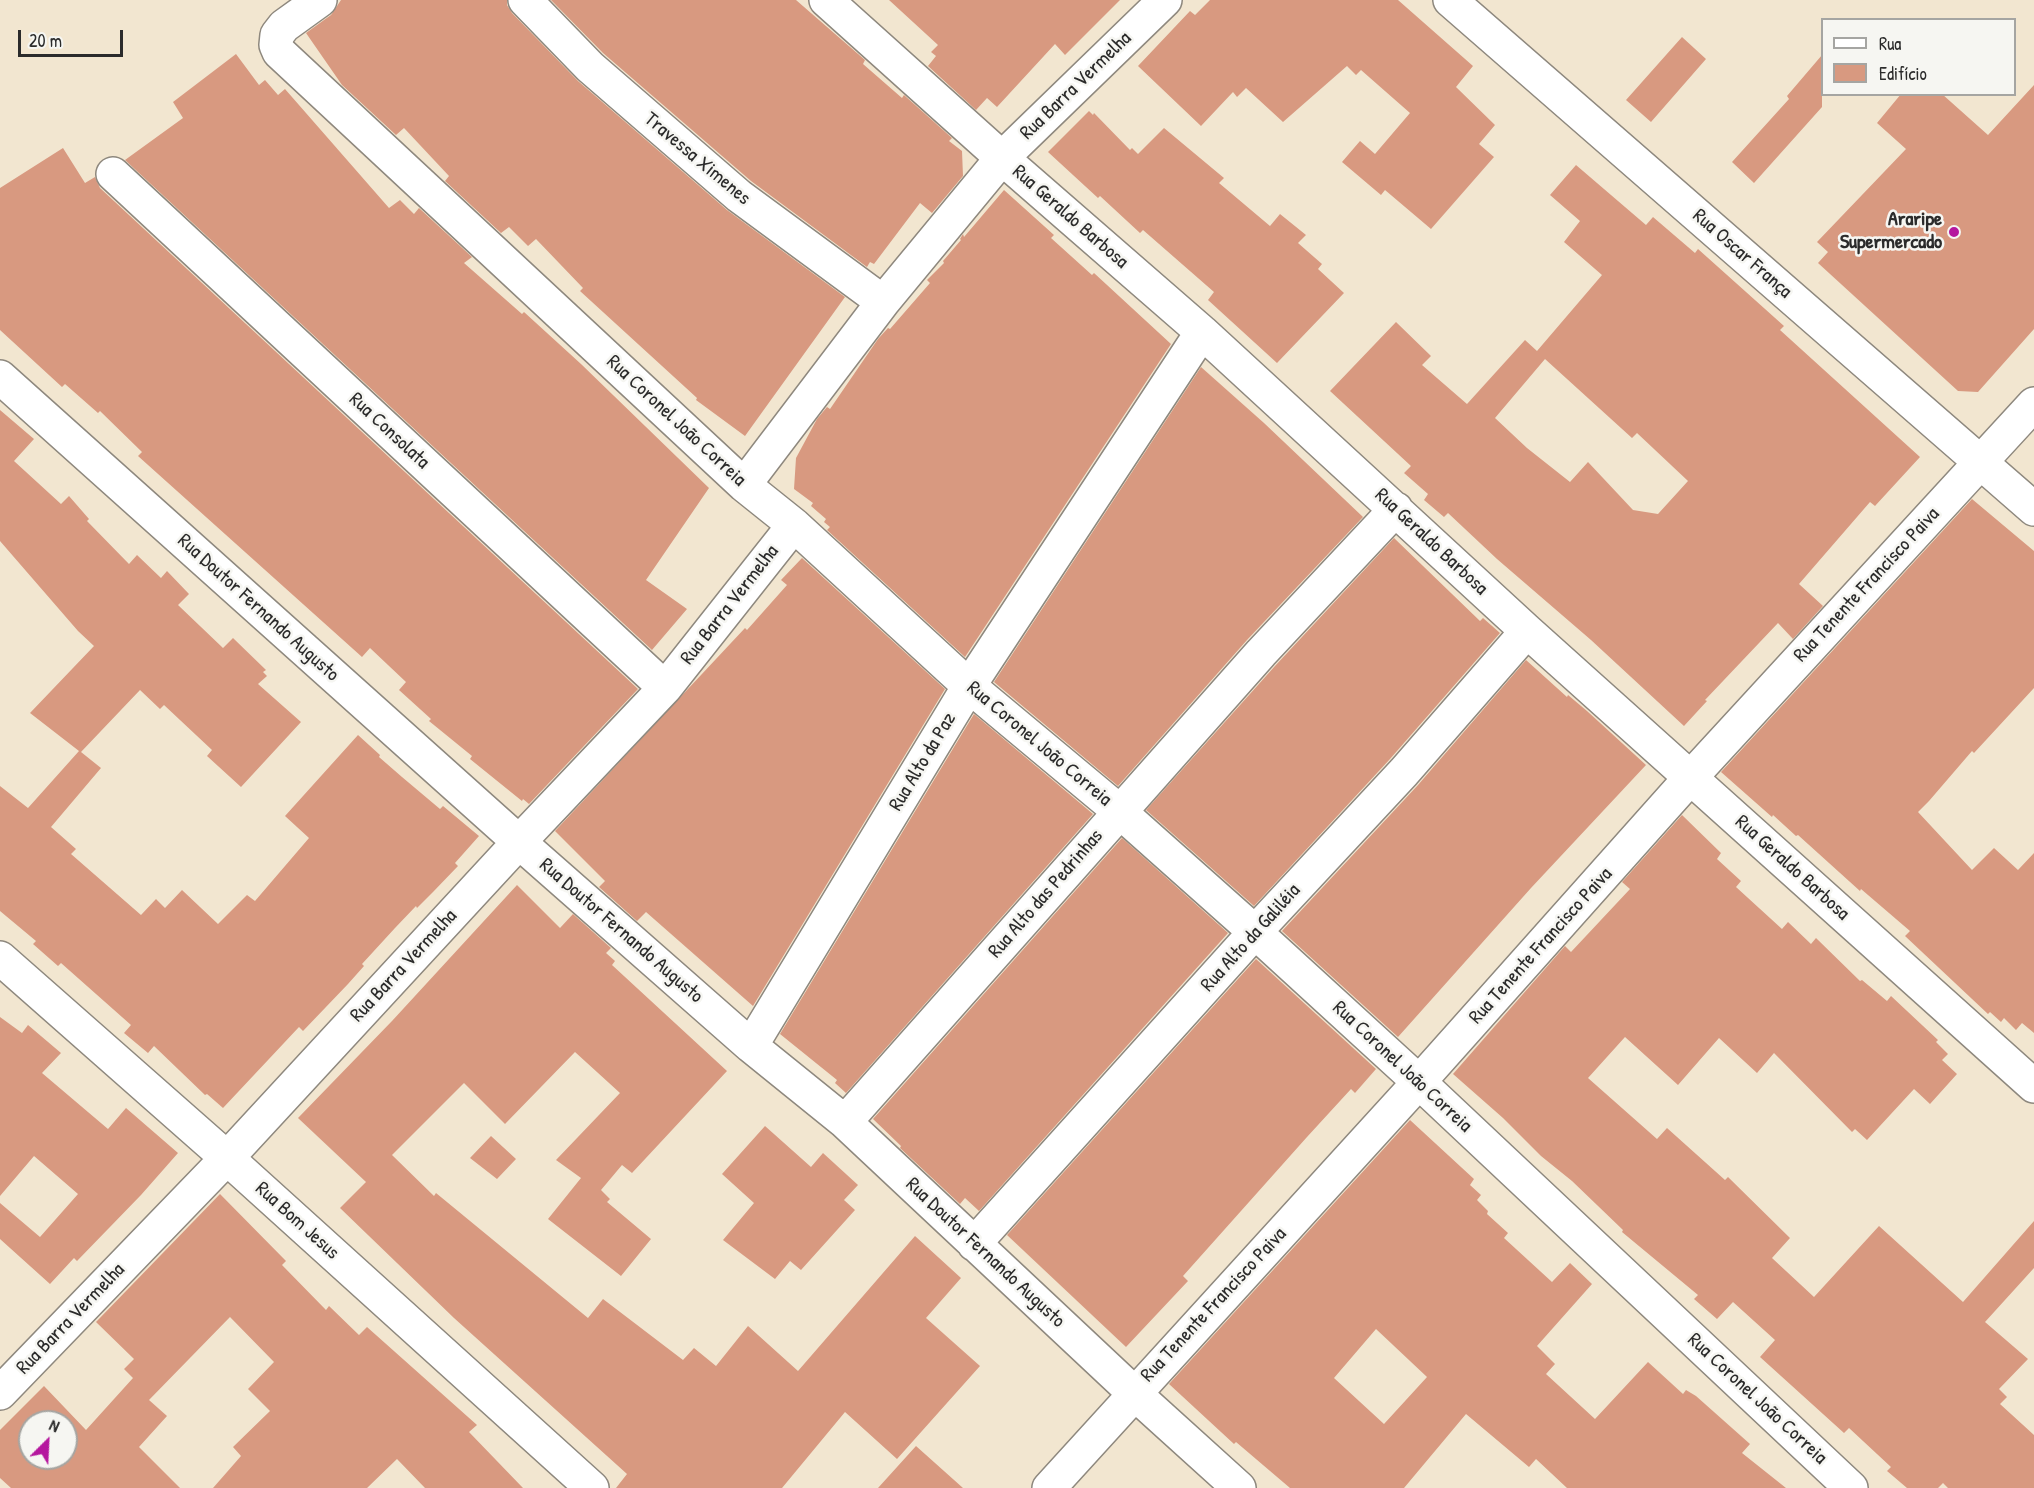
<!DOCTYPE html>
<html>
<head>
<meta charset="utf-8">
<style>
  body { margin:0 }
  #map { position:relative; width:2034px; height:1488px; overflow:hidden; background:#f2e6d0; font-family:"Patrick Hand",sans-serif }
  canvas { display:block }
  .legend { position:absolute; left:1821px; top:18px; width:195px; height:78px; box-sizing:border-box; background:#f6f6f2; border:2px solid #a5a5a2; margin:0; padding:8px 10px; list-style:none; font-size:18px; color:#2b2b2b }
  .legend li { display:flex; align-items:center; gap:12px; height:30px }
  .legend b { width:30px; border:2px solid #a5a5a2 }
  .north { position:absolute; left:18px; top:1410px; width:60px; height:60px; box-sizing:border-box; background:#f6f6f2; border:2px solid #a5a5a2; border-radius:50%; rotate:24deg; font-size:16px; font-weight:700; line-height:24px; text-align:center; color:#2b2b2b }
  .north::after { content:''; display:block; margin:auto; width:21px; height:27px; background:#b5179e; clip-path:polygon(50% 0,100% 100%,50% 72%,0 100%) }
  .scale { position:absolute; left:18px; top:30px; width:105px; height:27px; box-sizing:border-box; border:3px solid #2b2b2b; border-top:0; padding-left:8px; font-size:18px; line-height:21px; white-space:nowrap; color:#2b2b2b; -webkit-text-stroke:4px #f6f6f2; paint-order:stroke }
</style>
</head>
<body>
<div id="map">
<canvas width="2034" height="1488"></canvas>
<ul class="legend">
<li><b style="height:8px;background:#fff"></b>Rua</li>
<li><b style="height:16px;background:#d89980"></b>Edifício</li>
</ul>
<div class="north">N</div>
<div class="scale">20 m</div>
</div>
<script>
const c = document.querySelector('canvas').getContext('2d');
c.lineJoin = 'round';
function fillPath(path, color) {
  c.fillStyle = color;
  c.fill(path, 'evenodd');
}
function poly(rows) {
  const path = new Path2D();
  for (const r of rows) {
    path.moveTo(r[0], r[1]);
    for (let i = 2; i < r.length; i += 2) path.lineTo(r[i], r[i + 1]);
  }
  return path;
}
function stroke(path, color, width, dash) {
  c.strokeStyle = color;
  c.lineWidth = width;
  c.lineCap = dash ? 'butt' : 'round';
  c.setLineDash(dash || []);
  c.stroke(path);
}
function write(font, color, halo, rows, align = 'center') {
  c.font = font + ' "Patrick Hand",sans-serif';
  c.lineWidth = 5;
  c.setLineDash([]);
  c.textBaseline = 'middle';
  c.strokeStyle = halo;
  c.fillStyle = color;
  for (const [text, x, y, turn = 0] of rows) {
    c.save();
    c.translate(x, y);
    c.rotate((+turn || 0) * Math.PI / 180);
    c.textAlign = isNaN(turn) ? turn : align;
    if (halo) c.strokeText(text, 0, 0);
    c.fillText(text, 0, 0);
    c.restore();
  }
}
const building = poly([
  [341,0,507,0,507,5,512,13,578,81,727,210,845,297,745,436,696,400,697,398,580,291,583,288,536,239,528,246,509,227,501,233,445,181,449,176,404,128,396,135,342,85,306,33,331,15],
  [551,0,796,0,865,60,863,64,902,98,904,95,952,138,949,141,962,151,963,176,932,213,920,203,874,264,870,262,867,267,751,181,603,53],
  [889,0,1120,0,1065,55,1055,44,997,107,987,98,976,110,928,66,936,56,931,52,938,45],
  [1210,0,1398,0,1473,66,1456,87,1495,125,1479,144,1494,157,1431,229,1385,190,1381,195,1342,162,1360,141,1375,154,1410,113,1361,70,1356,75,1347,66,1283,122,1246,88,1237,97,1233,92,1201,126,1138,66,1190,11,1195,15],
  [1682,37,1706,59,1651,122,1626,100],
  [236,54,259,85,265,80,278,95,285,89,389,208,400,200,414,214,419,208,472,257,464,263,522,314,524,312,581,364,709,488,646,580,687,609,652,650,125,160,183,118,173,102],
  [1822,55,1822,107,1754,183,1732,162,1789,99,1787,96],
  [2034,85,2034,329,1978,392,1958,391,1818,263,1828,252,1817,242,1906,149,1877,123,1901,94,1942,94,1988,135],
  [1089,111,1093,115,1094,113,1130,150,1132,148,1138,154,1164,128,1224,178,1219,183,1270,226,1280,214,1306,235,1298,243,1322,264,1318,269,1344,293,1277,363,1208,300,1214,292,1143,230,1140,233,1100,196,1098,198,1048,152],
  [63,148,85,183,95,177,100,188,638,689,529,804,523,799,522,801,470,759,472,756,429,721,431,719,399,690,406,682,370,648,362,657,138,456,142,452,100,411,98,413,65,384,62,387,0,330,0,188],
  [1576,165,1646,225,1653,217,1695,253,1698,249,1784,326,1780,330,1920,457,1875,506,1870,502,1799,584,1823,606,1793,639,1778,623,1705,700,1707,701,1684,726,1591,640,1497,559,1448,513,1444,517,1424,500,1428,494,1404,473,1411,466,1330,391,1396,322,1431,356,1422,365,1467,404,1525,340,1537,351,1602,275,1564,242,1580,221,1550,195],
  [1545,359,1632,438,1637,433,1688,481,1658,514,1633,510,1588,462,1570,482,1527,448,1495,418],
  [1004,190,1054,235,1051,238,1092,275,1094,273,1171,344,965,657,827,530,830,527,824,522,826,519,811,506,813,503,794,489,796,458,817,419,827,407,830,409,878,339,888,328,890,329,930,283,927,280,944,263,943,261,961,240,960,239,963,234,964,237],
  [1201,367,1264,423,1363,517,1247,640,1118,786,994,682],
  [0,410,34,439,14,461,61,504,69,496,89,519,87,521,129,564,137,555,161,578,167,571,189,594,178,605,223,648,233,638,266,670,263,672,267,676,258,684,301,722,241,787,207,756,212,750,164,705,160,709,140,690,81,752,101,768,51,827,76,849,71,854,141,915,156,899,165,908,182,890,218,924,247,895,255,901,309,838,285,816,358,735,380,755,379,757,402,777,440,809,443,806,479,836,455,863,458,866,433,892,417,908,416,906,395,928,362,964,364,966,348,984,303,1031,299,1027,223,1108,207,1094,205,1095,154,1046,148,1053,124,1033,131,1025,61,963,58,966,33,944,36,941,0,911,0,786,28,808,79,751,30,713,94,646,78,631,0,541],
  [1972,499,2034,551,2034,688,1974,753,1972,751,1929,801,1918,812,1972,870,1994,848,2018,870,2034,853,2034,1033,2022,1023,2016,1030,2004,1018,2001,1022,1990,1012,1988,1014,1905,936,1910,931,1861,889,1860,891,1798,835,1796,836,1773,815,1772,817,1721,772],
  [1394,538,1480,621,1483,618,1500,633,1390,759,1254,906,1146,810,1275,666],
  [802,558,945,689,753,1006,646,912,637,921,599,887,605,881,555,831,745,628,747,630,787,585,781,580],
  [1526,660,1567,697,1568,695,1587,711,1646,765,1531,888,1398,1037,1282,931,1418,785],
  [974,714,1093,814,846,1093,835,1083,837,1080,780,1034],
  [1682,815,1721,853,1717,859,1741,881,1736,887,1782,929,1788,922,1811,944,1816,938,1860,981,1862,980,1887,1001,1891,996,1938,1040,1936,1042,1948,1054,1942,1060,1957,1074,1930,1104,1914,1089,1867,1140,1855,1129,1852,1132,1774,1053,1757,1073,1719,1038,1678,1085,1625,1037,1588,1078,1657,1139,1667,1128,1725,1180,1728,1177,1790,1238,1772,1258,1814,1297,1879,1226,1963,1302,2034,1221,2034,1268,1985,1322,2028,1359,1999,1389,2007,1397,2000,1404,2034,1435,2034,1488,1948,1488,1943,1483,1938,1488,1907,1488,1887,1471,1891,1467,1849,1428,1844,1433,1760,1357,1775,1340,1733,1302,1717,1319,1694,1299,1698,1295,1622,1232,1623,1230,1572,1181,1541,1156,1503,1118,1453,1074,1565,946,1571,952,1630,889,1622,882],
  [1122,838,1228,933,979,1211,965,1198,960,1204,900,1148,901,1146,873,1119],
  [517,885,560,928,573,914,611,948,606,953,615,961,612,965,727,1071,632,1173,622,1165,601,1190,610,1199,607,1202,651,1239,621,1276,548,1219,581,1178,556,1160,620,1093,575,1052,505,1124,464,1083,392,1155,434,1196,436,1193,588,1318,603,1299,683,1360,694,1348,716,1366,748,1326,798,1371,915,1236,961,1278,926,1318,980,1366,897,1459,845,1412,782,1488,616,1488,627,1474,454,1318,340,1208,366,1182,298,1118,392,1021],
  [1256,959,1376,1069,1355,1093,1351,1089,1307,1137,1183,1276,1188,1281,1126,1347,1007,1235],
  [0,1017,22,1033,28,1025,61,1053,42,1073,108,1129,126,1108,178,1153,141,1195,77,1261,74,1258,50,1284,0,1239,0,1203,40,1237,78,1194,34,1156,0,1196],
  [1410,1120,1474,1179,1470,1185,1481,1195,1477,1200,1488,1211,1487,1214,1508,1233,1504,1238,1552,1282,1570,1263,1592,1284,1537,1346,1555,1364,1546,1374,1595,1419,1648,1362,1683,1394,1686,1390,1696,1396,1750,1444,1742,1453,1786,1488,1567,1488,1536,1459,1529,1467,1466,1414,1404,1488,1290,1488,1236,1442,1234,1444,1169,1384],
  [1376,1329,1427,1377,1384,1424,1334,1378],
  [765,1126,811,1167,823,1153,858,1185,844,1200,855,1210,801,1270,790,1261,775,1279,723,1240,754,1203,722,1174],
  [491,1136,516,1159,497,1179,470,1158],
  [220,1194,286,1261,282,1265,326,1310,329,1306,359,1335,367,1327,477,1425,469,1432,523,1488,425,1488,397,1459,367,1488,213,1488,241,1456,233,1447,270,1411,248,1389,274,1362,230,1317,149,1400,167,1416,139,1447,180,1488,11,1488,0,1478,0,1430,44,1386,86,1430,133,1378,124,1369,134,1359,96,1322],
  [30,1422,66,1422,66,1458,30,1458],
  [916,1446,963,1488,878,1488]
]);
const minor = poly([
  [320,0,284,26,277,35,276,45,279,52,744,485,794,525,969,686,1119,811,1255,932,1419,1082,1851,1488],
  [525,0,590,67,739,196,883,302],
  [826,0,1002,158,1202,332,1527,631,2034,1086],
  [113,174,665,688],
  [0,377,519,842,751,1046,845,1122,1134,1393,1239,1488],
  [744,485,883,302,1002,158,1165,0],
  [0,958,227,1158,592,1488],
  [751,1046,969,686,1202,332],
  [845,1122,1261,653,1396,509],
  [974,1244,1255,932,1404,772,1527,631],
  [0,1393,227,1158,519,842,665,688,794,525],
  [1049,1488,1419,1082,1691,777,2034,404]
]);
const tertiary = poly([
  [1450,0,2034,509]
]);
const markers = [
  [1954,232,6,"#b5179e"]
];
const streetNames = [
  ["Rua Barra Vermelha",1076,86,-44],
  ["Travessa Ximenes",697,159,40],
  ["Rua Geraldo Barbosa",1070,217,41],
  ["Rua Oscar França",1742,254,41],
  ["Rua Coronel João Correia",676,421,43],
  ["Rua Consolata",389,431,43],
  ["Rua Geraldo Barbosa",1431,542,43],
  ["Rua Tenente Francisco Paiva",1867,585,-47],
  ["Rua Barra Vermelha",730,605,-52],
  ["Rua Doutor Fernando Augusto",258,608,42],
  ["Rua Coronel João Correia",1039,744,40],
  ["Rua Alto da Paz",923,762,-59],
  ["Rua Geraldo Barbosa",1792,868,42],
  ["Rua Alto das Pedrinhas",1046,894,-49],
  ["Rua Doutor Fernando Augusto",621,931,41],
  ["Rua Alto da Galiléia",1251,938,-48],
  ["Rua Tenente Francisco Paiva",1541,946,-48],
  ["Rua Barra Vermelha",404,966,-47],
  ["Rua Coronel João Correia",1402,1067,43],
  ["Rua Bom Jesus",297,1221,42],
  ["Rua Doutor Fernando Augusto",985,1253,43],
  ["Rua Tenente Francisco Paiva",1214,1305,-47],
  ["Rua Barra Vermelha",71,1319,-46],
  ["Rua Coronel João Correia",1757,1399,43]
];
const poiNames = [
  ["Araripe",1942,220],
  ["Supermercado",1942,243]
];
fillPath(building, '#d89980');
stroke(minor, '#8e887e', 36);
stroke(tertiary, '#8e887e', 36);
stroke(minor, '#fff', 33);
stroke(tertiary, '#fff', 33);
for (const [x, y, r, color] of markers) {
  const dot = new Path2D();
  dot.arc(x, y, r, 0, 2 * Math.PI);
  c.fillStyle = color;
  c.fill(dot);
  stroke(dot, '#f6f6f2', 2);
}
write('20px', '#2b2b2b', '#f6f6f2', streetNames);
write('bold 20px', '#2b2b2b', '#f6f6f2', poiNames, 'right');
</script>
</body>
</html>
